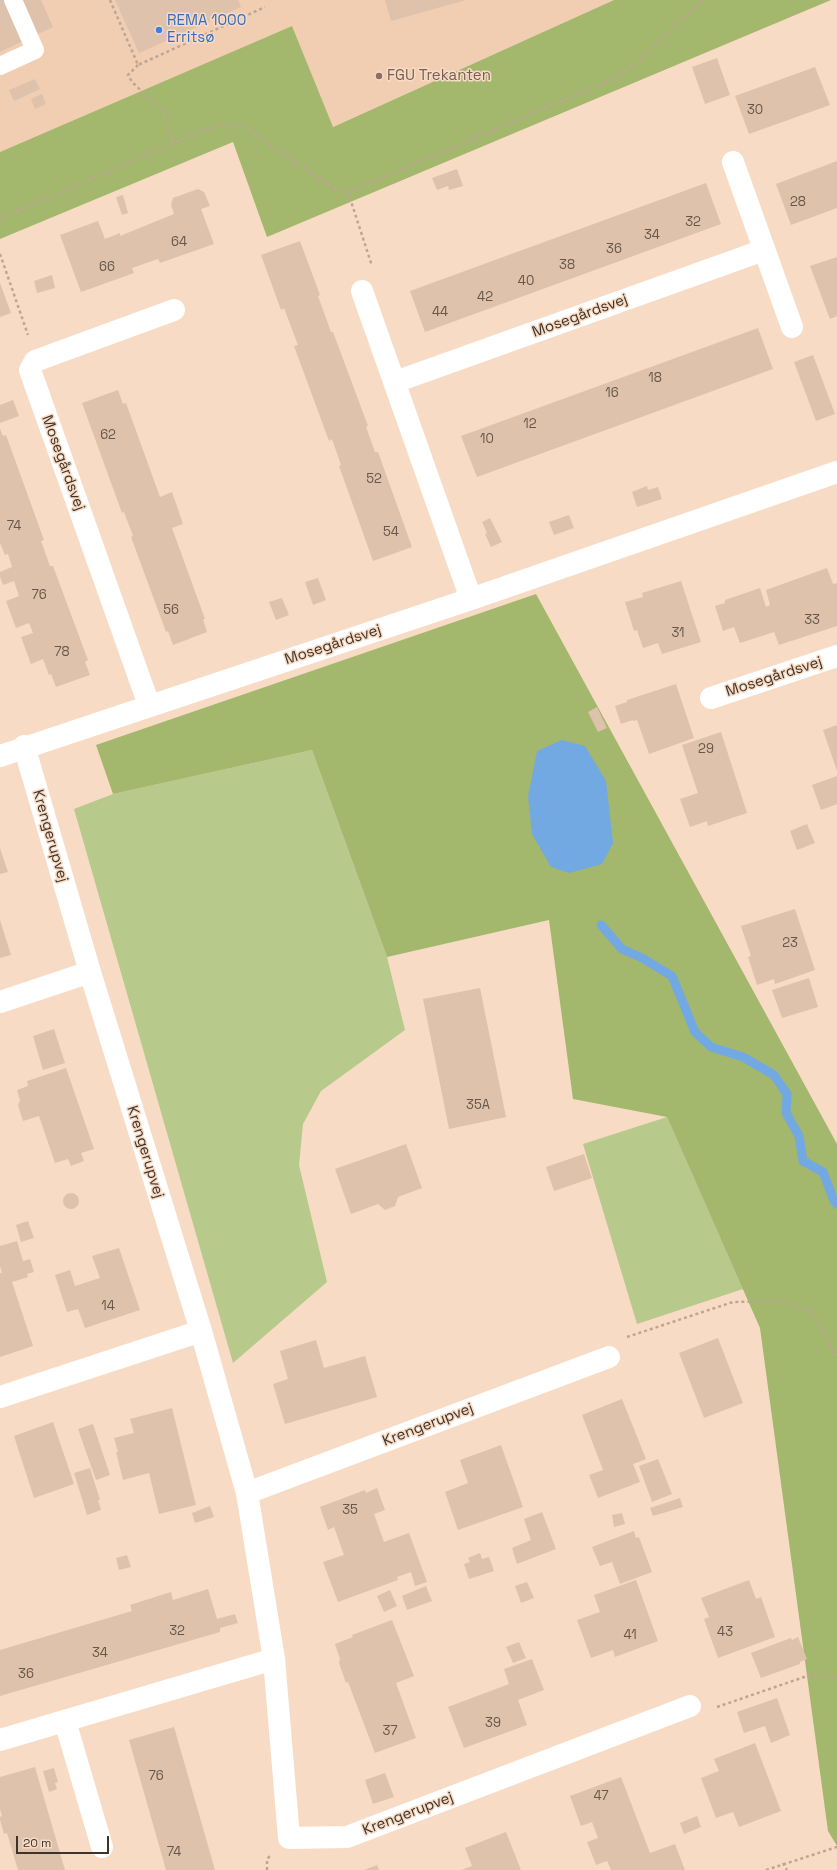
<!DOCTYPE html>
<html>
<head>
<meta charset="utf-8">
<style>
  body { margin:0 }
  #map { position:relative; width:837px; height:1870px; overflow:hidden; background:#f8dbc4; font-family:"Space Grotesk",sans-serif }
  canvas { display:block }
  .scale { position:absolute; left:16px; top:1836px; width:93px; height:18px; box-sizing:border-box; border:2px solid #3e332a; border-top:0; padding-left:5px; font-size:12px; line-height:14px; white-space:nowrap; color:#3e332a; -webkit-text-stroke:3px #f8dbc4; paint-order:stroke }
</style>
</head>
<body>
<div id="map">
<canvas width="837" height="1870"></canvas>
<div class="scale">20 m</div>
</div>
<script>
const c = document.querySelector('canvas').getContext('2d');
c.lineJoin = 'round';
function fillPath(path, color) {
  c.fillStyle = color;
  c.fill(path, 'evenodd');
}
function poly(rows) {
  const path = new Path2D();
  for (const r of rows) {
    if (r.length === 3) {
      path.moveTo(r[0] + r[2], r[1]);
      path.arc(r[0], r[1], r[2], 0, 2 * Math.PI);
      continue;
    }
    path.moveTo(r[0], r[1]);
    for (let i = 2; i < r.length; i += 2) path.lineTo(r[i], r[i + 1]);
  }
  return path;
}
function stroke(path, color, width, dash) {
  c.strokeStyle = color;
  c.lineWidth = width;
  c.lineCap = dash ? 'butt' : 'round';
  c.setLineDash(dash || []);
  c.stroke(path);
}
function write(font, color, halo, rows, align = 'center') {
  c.font = font + ' "Space Grotesk",sans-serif';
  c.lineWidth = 3;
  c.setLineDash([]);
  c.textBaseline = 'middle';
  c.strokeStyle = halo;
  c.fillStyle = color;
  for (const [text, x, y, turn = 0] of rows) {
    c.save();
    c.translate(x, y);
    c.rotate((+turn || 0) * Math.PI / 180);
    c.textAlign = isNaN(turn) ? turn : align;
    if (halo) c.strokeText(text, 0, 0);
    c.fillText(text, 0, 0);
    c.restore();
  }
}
const built = poly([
  [0,0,614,0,332,127,292,26,0,152]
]);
const green = poly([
  [312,750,387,957,405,1030,321,1091,303,1124,299,1165,327,1282,233,1363,74,809,113,794],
  [667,1117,743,1289,637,1324,583,1144]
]);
const forest = poly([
  [614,0,831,0,267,237,233,142,0,239,0,152,292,26,333,127],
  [536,594,837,1144,837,1846,828,1831,760,1328,667,1117,573,1099,549,920,387,957,312,750,113,794,96,745]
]);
const water = poly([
  [562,740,585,746,606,781,613,843,602,864,569,873,551,867,532,834,528,796,537,751]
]);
const stream = poly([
  [601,925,622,949,642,958,672,976,695,1032,711,1047,743,1057,774,1075,787,1094,786,1113,799,1136,803,1161,823,1172,834,1201,837,1204]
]);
const building = poly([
  [0,0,41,0,53,27,0,52],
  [115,0,238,0,241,7,139,53],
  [385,0,466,0,391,21],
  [717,58,730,95,705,104,692,67],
  [815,67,830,105,749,134,735,96],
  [35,79,40,89,14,101,9,90],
  [42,94,46,104,35,109,31,99],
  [837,161,837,208,791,225,776,184],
  [457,169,463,186,449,190,448,186,437,190,432,178],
  [706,183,721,224,425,332,410,291],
  [198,189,204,192,210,206,201,209,214,244,160,263,158,259,132,268,134,273,81,292,60,235,98,221,105,239,120,233,120,236,174,214,171,205,173,198],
  [123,195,128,213,122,215,116,197],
  [300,241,320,295,318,296,331,332,333,332,368,426,366,427,375,452,378,452,412,547,373,561,339,466,341,465,332,439,329,441,294,346,298,345,284,308,281,310,261,255],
  [837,257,837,316,830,319,810,266],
  [52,275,55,288,37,293,34,281],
  [0,283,11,313,0,317],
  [758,328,773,369,477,477,461,436],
  [813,355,835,414,816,421,794,362],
  [118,390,123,404,126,403,160,497,172,492,183,524,172,528,205,619,203,619,207,632,173,645,168,631,166,632,131,537,133,536,124,512,122,513,82,403],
  [13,400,19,416,0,423,0,405],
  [0,429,3,436,6,435,44,540,41,541,50,566,53,566,88,660,85,662,90,675,56,687,51,674,49,675,43,659,31,664,21,637,33,633,29,623,16,628,6,601,19,596,14,581,3,585,0,577,0,572,12,567,8,554,5,555,0,543],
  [647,486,648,490,658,487,662,499,637,507,632,492],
  [569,515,574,528,554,535,549,522],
  [490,518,502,542,491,547,485,534,487,533,482,522],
  [827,568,833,584,837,583,837,626,779,645,774,632,740,643,734,627,723,631,715,606,725,603,725,600,760,588,766,607,770,605,766,590],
  [318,578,326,600,313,605,305,582],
  [681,581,701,642,662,654,658,643,643,648,637,630,634,631,625,602,643,597,642,593],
  [282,598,289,615,276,620,269,602],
  [676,684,694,738,649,754,637,720,634,721,633,720,621,724,615,706,627,702,627,700],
  [597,707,607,728,598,732,588,712],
  [837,725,837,771,823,730],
  [721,732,747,813,708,826,707,821,690,827,680,799,698,793,682,745],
  [837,776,837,804,821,810,812,785],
  [807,824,815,843,797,850,790,831],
  [0,848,8,872,0,874],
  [795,909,815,970,775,984,774,979,757,985,748,957,751,956,741,926],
  [0,920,11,955,0,958],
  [809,978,818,1007,782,1018,772,990],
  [480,988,506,1117,449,1129,423,999],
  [54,1029,65,1063,43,1070,33,1036],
  [66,1068,94,1149,81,1153,84,1161,71,1166,68,1159,55,1163,39,1116,23,1121,18,1105,20,1101,17,1090,28,1086,27,1081],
  [406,1144,422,1188,398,1197,395,1206,385,1210,378,1204,351,1214,335,1169],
  [584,1154,592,1178,554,1191,546,1167],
  [71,1201,8],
  [28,1221,34,1238,21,1242,16,1225],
  [17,1241,23,1261,30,1259,34,1272,27,1274,28,1277,12,1282,33,1346,0,1357,0,1273,2,1273,0,1266,0,1246],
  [119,1248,140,1310,85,1328,78,1309,67,1312,55,1275,70,1270,75,1286,100,1278,92,1256],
  [718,1338,743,1403,704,1418,679,1353],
  [316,1340,324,1368,365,1356,377,1397,285,1424,273,1384,288,1379,280,1351],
  [622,1399,646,1459,633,1464,640,1482,598,1498,589,1475,603,1470,582,1415],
  [172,1408,196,1505,159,1514,149,1473,123,1480,116,1452,118,1452,114,1438,134,1433,130,1419],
  [53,1422,74,1484,34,1498,14,1436],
  [93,1424,110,1475,96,1480,78,1429],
  [501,1445,523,1507,458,1530,445,1492,468,1483,460,1460],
  [658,1459,672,1494,652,1502,639,1466],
  [90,1468,100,1500,98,1500,101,1510,87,1515,74,1473],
  [377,1488,385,1510,374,1514,384,1542,409,1533,427,1582,415,1586,411,1572,397,1577,398,1580,338,1602,323,1562,344,1555,334,1527,328,1530,320,1507,365,1490,366,1493],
  [680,1498,683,1507,653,1516,650,1508],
  [210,1506,214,1517,195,1523,192,1513],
  [542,1512,556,1549,517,1564,512,1548,531,1540,524,1519],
  [622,1513,625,1524,614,1527,612,1515],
  [634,1531,636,1538,639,1537,652,1572,620,1584,612,1562,600,1566,592,1547],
  [480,1553,482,1559,489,1557,494,1571,469,1579,464,1564,470,1562,468,1558],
  [127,1555,131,1567,119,1570,116,1558],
  [636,1580,658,1641,615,1657,613,1650,591,1658,577,1620,600,1612,594,1595],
  [749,1580,756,1599,761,1597,775,1637,718,1658,704,1619,709,1617,701,1598],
  [527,1582,534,1598,521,1603,515,1586],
  [426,1586,432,1601,407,1610,402,1596],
  [208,1589,217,1619,235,1614,238,1623,220,1628,220,1632,0,1696,0,1650,132,1611,130,1605,171,1592,173,1600],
  [390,1590,397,1606,384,1612,377,1596],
  [392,1620,414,1676,396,1683,416,1738,375,1753,348,1682,346,1683,339,1663,340,1659,335,1644,353,1637,352,1635],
  [798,1637,807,1659,800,1662,800,1664,761,1678,751,1653,791,1638,792,1640],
  [519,1642,526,1658,513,1663,506,1647],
  [532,1659,544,1690,518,1700,527,1725,464,1748,448,1707,509,1684,504,1669],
  [777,1698,790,1735,771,1743,765,1726,744,1733,737,1712],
  [174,1727,215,1870,166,1870,129,1740],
  [755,1743,781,1811,739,1827,733,1812,716,1818,701,1778,719,1771,714,1759],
  [35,1767,65,1870,18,1870,7,1833,4,1834,0,1820,0,1817,2,1816,0,1809,0,1777],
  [54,1768,58,1782,55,1783,57,1789,49,1792,43,1771],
  [385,1773,394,1797,373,1804,365,1780],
  [621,1777,650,1853,675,1844,685,1870,611,1870,607,1861,596,1865,587,1842,598,1838,592,1822,581,1826,570,1796],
  [697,1816,701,1827,684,1834,680,1823],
  [506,1832,521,1870,461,1870,472,1866,465,1848],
  [377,1865,379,1870,364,1870]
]);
const path = poly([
  [110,0,138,65,265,7],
  [138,65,128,75,132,82,164,112,168,131,173,144],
  [348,192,372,266],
  [0,219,201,131,222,125,242,125,333,188,348,192,615,78,638,62,678,23,704,0],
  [0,254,28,335],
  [627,1337,733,1302,776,1301,810,1310,837,1356],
  [717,1707,813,1674,837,1678],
  [783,1863,787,1870],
  [267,1870,267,1859,270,1856],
  [766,1870,837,1847]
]);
const lane = poly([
  [0,66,35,50,13,0]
]);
const street = poly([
  [733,162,792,327],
  [362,291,471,599],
  [395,382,764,250],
  [711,698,837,656],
  [149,705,30,370,35,361,174,310],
  [24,746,90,972,201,1331,247,1493,274,1659,289,1838,347,1837,690,1706],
  [0,756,471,599,837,472],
  [0,1002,90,972],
  [0,1397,201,1331],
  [247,1493,609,1357],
  [65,1721,102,1847],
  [0,1740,274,1659]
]);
const markers = [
  [159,30,4,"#3f7fe0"],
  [379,76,4,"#8d6e63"]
];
const numberNames = [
  ["30",755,110],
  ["28",798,202],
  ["32",693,222],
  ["34",652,235],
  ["64",179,242],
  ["36",614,249],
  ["38",567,265],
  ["66",107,267],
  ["40",526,281],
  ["42",485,297],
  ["44",440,312],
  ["18",655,378],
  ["16",612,393],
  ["12",530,424],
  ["62",108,435],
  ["10",487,439],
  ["52",374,479],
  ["74",14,526],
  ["54",391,532],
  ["76",39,595],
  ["56",171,610],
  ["33",812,620],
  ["31",678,633],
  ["78",62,652],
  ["29",706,749],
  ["23",790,943],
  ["35A",478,1105],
  ["14",108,1306],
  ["35",350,1510],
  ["32",177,1631],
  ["43",725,1632],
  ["41",630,1635],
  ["34",100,1653],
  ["36",26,1674],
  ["39",493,1723],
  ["37",390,1731],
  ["76",156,1776],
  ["47",601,1796],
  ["74",174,1852]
];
const shopNames = [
  ["REMA 1000",167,21],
  ["Erritsø",167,38]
];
const educationNames = [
  ["FGU Trekanten",387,76]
];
const streetNames = [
  ["Mosegårdsvej",580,316,-20],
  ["Mosegårdsvej",63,463,70],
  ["Mosegårdsvej",333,645,-18],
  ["Mosegårdsvej",774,677,-18],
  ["Krengerupvej",50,836,74],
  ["Krengerupvej",145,1152,73],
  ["Krengerupvej",428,1425,-21],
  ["Krengerupvej",408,1814,-21]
];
fillPath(built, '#f1ceb2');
fillPath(green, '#b7ca8c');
fillPath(forest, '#a3b76d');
fillPath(water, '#73a9e2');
stroke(stream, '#73a9e2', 9);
fillPath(building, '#dec2ab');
stroke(path, '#bea694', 2.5, [3, 3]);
stroke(lane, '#fff', 18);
stroke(street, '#fff', 22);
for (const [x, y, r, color] of markers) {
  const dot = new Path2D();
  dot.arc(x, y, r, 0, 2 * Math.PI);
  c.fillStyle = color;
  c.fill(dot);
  stroke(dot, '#f8dbc4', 1.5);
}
write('13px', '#66574a', null, numberNames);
write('15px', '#366cbe', '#f8dbc4', shopNames, 'left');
write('15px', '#785e54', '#f8dbc4', educationNames, 'left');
write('15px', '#3e332a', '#f8dbc4', streetNames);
</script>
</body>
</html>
